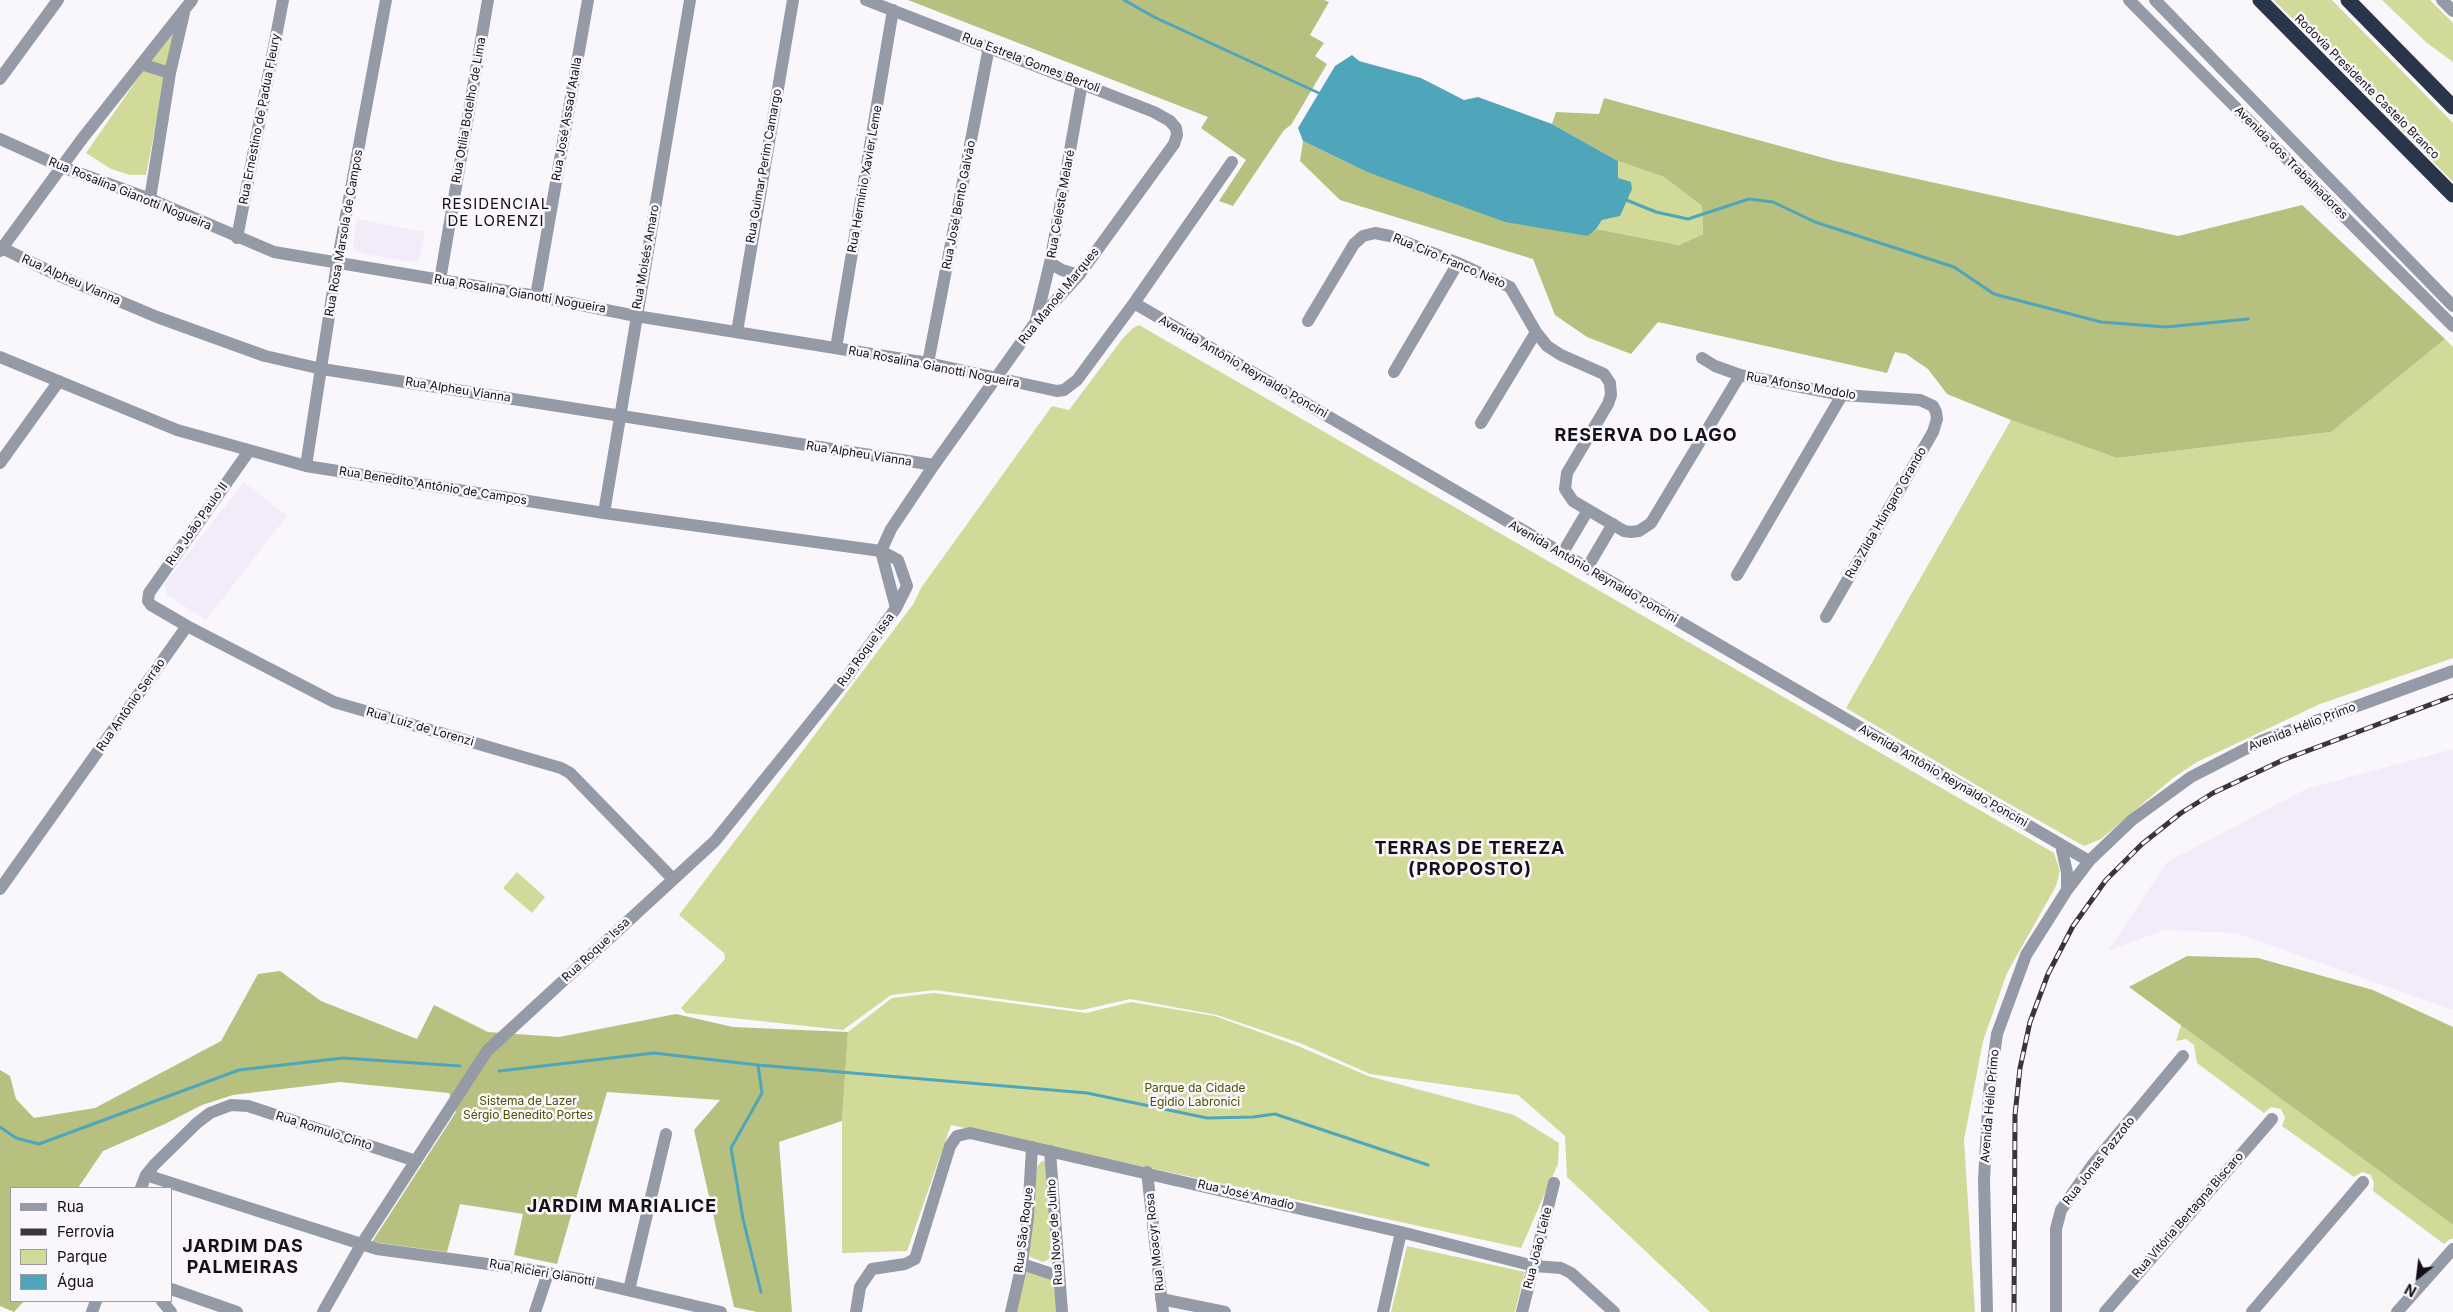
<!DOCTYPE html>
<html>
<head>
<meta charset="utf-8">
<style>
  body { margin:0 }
  #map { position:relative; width:2453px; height:1312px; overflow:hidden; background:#f9f7fc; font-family:Inter,sans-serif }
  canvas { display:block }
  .legend { position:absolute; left:10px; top:1187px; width:162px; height:115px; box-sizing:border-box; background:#f9f7fc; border:1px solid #9d9aa1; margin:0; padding:6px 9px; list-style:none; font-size:15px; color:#140f18 }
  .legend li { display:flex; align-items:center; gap:10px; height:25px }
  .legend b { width:25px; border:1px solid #9d9aa1 }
  .north { position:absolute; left:2393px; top:1252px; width:50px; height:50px; -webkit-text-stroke:4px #f9f7fc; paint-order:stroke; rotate:209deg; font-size:14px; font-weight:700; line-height:20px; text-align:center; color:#140f18 }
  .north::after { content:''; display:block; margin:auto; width:18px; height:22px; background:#140f18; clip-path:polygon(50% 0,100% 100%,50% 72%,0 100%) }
</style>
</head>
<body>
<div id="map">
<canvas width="2453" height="1312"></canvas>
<ul class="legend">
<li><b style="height:6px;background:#949aa6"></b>Rua</li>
<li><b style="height:6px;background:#39343d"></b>Ferrovia</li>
<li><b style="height:14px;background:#d1da98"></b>Parque</li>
<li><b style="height:14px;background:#4fa6bb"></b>Água</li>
</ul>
<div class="north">N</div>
</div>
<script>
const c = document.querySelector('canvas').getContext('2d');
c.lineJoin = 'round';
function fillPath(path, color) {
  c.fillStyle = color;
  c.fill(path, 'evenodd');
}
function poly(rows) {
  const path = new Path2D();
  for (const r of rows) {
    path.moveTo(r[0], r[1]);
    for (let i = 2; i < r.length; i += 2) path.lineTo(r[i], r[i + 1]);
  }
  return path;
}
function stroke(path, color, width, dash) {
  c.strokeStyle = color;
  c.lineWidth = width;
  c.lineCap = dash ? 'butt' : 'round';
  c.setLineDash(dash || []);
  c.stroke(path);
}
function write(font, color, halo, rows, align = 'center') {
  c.font = font + ' Inter,sans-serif';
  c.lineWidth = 5;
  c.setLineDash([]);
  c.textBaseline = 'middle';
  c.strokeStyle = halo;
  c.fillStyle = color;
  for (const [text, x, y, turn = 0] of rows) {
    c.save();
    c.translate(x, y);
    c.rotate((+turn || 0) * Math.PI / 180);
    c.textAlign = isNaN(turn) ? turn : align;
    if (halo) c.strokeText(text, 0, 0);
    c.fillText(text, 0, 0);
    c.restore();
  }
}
const built = poly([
  [356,219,425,232,418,263,364,254,355,250,353,243],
  [244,482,287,516,206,620,167,595,165,583],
  [2453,749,2453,1010,2236,933,2164,930,2108,951,2167,862,2306,789]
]);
const green = poly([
  [2274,0,2332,0,2453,123,2453,182],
  [2382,0,2430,0,2453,23,2453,62,2427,43],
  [174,30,146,175,130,175,111,169,86,153,143,71],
  [1618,161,1664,177,1702,206,1703,234,1679,245,1596,229,1602,220,1618,178],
  [1139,325,2054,853,2060,871,2056,886,2007,973,1983,1041,1964,1140,1975,1312,1710,1312,1567,1177,1565,1136,1518,1095,1370,1074,1300,1043,1217,1015,1130,999,1082,1010,935,990,891,995,843,1030,686,1013,681,1008,725,959,724,953,679,915,914,603,921,588,1052,406,1069,410,1123,338,1133,328],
  [2445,339,2453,347,2453,658,2320,704,2197,762,2173,778,2101,839,2084,846,1988,792,1846,708,2011,420,2117,458,2331,432],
  [517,872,545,897,532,913,503,888],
  [934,993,1086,1013,1131,1002,1215,1016,1298,1046,1368,1076,1514,1115,1559,1143,1558,1164,1521,1248,951,1125,907,1251,842,1253,842,1121,848,1032,892,998],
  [2181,1025,2453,1225,2453,1239,2450,1239,2444,1244,2373,1191,2374,1183,2371,1175,2362,1172,2354,1177,2282,1126,2285,1118,2281,1109,2271,1107,2264,1113,2197,1063,2194,1045,2186,1039,2176,1041],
  [1042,1161,1047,1162,1051,1255,1048,1260,1043,1262,1030,1257,1029,1248,1035,1172,1038,1165],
  [1407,1246,1525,1272,1515,1312,1391,1312],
  [1027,1270,1053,1281,1058,1312,1015,1312]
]);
const forest = poly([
  [908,0,1324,0,1329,2,1310,35,1324,43,1315,56,1327,64,1291,125,1284,130,1233,206,1219,201,1246,160,1201,128,1208,117],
  [1604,98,1835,161,2178,236,2302,205,2445,339,2331,432,2117,458,2011,420,1947,394,1928,369,1906,354,1895,352,1887,373,1658,322,1631,354,1587,337,1555,315,1533,259,1340,200,1300,161,1303,141,1367,172,1588,236,1596,229,1679,245,1703,234,1702,206,1664,177,1618,161,1552,124,1556,112,1599,114],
  [2187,956,2258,958,2373,990,2453,1027,2453,1225,2129,987],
  [280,971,321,1001,417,1039,434,1005,488,1032,559,1037,676,1014,733,1027,848,1032,842,1121,779,1142,792,1312,757,1312,734,1307,694,1130,720,1100,607,1092,557,1264,514,1255,523,1214,460,1204,447,1252,372,1242,456,1112,449,1093,340,1082,233,1095,202,1105,165,1124,103,1151,78,1188,11,1188,11,1301,24,1301,14,1312,0,1306,0,1070,10,1076,16,1099,34,1118,95,1108,221,1041,258,974]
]);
const water = poly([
  [1352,55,1359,61,1421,78,1464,100,1478,97,1552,124,1618,161,1618,178,1631,182,1632,189,1620,216,1602,220,1596,229,1588,236,1505,222,1367,172,1303,141,1298,128,1335,66]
]);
const stream = poly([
  [1124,0,1154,17,1321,94],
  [1624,199,1656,212,1688,219,1749,199,1773,202,1815,222,1954,267,1994,294,2101,322,2166,327,2248,319],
  [758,1065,762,1093,731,1148,743,1219,761,1292],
  [499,1071,654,1053,758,1065,1087,1093,1207,1118,1253,1117,1275,1114,1428,1165],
  [0,1127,16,1138,39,1144,239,1070,343,1058,460,1066]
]);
const minor = poly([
  [866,0,1154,112,1170,121,1176,128,1177,135,1174,144,1079,275,1035,323,934,465,891,529,881,551],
  [2129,0,2453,326],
  [2155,0,2453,306],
  [2442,0,2453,11],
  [141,64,170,73],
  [0,79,58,0],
  [0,139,62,167,150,199,274,252,536,296,636,316,928,363,1057,391,1064,390,1077,380,1134,303,1232,162],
  [150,199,170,73,184,13],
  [237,238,283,0],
  [2,248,55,274,157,317,265,356,322,369,934,465],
  [0,251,82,139,192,0],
  [1050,263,1062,270,1079,275],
  [440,280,488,0],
  [536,296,588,0],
  [1134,303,2089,861],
  [1036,321,1050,263,1082,83],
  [1308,321,1354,244,1363,236,1375,233,1390,236,1458,263,1510,287,1536,332,1547,346,1561,355,1604,374,1610,383,1611,395,1608,404,1567,473,1565,489,1573,501,1624,531,1631,532,1639,531,1651,523,1740,375],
  [737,332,793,0],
  [836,348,893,10],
  [0,357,177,430,306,466,604,513,881,551,898,560,907,586,896,608,881,551],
  [1702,358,1715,366,1740,375,1842,395,1920,400,1933,406,1936,412,1937,419,1933,432,1826,617],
  [928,363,989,47],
  [1394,372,1458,263],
  [1481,423,1536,332],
  [249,451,149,593,148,601,151,605,187,626,334,702,561,768,570,773,673,879],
  [0,463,59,381],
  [306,466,337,264,386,0],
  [604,513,690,0],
  [1562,554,1588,510],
  [1587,568,1613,524],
  [1737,575,1842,395],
  [2062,850,2067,872,2067,890],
  [0,889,187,626],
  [1050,1151,1062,1312],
  [1147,1172,1163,1312],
  [146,1175,377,1249,532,1270,584,1280,721,1312],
  [141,1188,146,1175,155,1164,197,1123,210,1113,231,1105,248,1106,416,1161],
  [1022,1264,1058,1276],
  [171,1289,237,1312],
  [629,1290,666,1134],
  [1161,1299,1225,1312],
  [162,1301,171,1312],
  [92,1312,96,1301],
  [323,1312,361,1245,487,1051,715,841,844,681,896,608],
  [535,1312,548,1273],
  [856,1312,860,1287,872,1269,905,1264,915,1259,950,1146,957,1136,970,1133,1401,1232,1534,1266,1561,1268,1571,1273,1614,1312],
  [1011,1312,1022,1264,1028,1217,1032,1147],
  [1383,1312,1401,1232],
  [1522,1312,1554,1183],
  [1987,1312,1984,1179,1989,1092,1997,1034,2026,955,2067,890,2089,861,2132,820,2191,777,2261,741,2453,671],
  [2056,1312,2056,1229,2061,1210,2093,1164,2183,1056],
  [2105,1312,2272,1119],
  [2252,1312,2363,1182],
  [2397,1312,2453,1249]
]);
const highway = poly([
  [2260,0,2453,195],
  [2348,0,2453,107]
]);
const rail = poly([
  [2014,1312,2015,1115,2020,1068,2030,1022,2048,974,2073,926,2106,880,2142,844,2181,813,2213,793,2283,760,2453,696]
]);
const streetNames = [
  ["Rua Estrela Gomes Bertoli",1031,63,21],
  ["Rodovia Presidente Castelo Branco",2367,87,45],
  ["Rua Otília Botelho de Lima",469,110,-80],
  ["Rua Ernestino de Padua Fleury",260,119,-79],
  ["Rua José Assad Atalla",567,119,-80],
  ["Avenida dos Trabalhadores",2291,163,45],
  ["Rua Guimar Perim Camargo",764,166,-80],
  ["Rua Hermínio Xavier Leme",865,179,-80],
  ["Rua Rosalina Gianotti Nogueira",130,194,22],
  ["Rua Celeste Melaré",1061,204,-80],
  ["Rua José Bento Galvão",959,205,-79],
  ["Rua Rosa Marsola de Campos",344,233,-80],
  ["Rua Moisés Amaro",646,257,-80],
  ["Rua Ciro Franco Neto",1449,261,23],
  ["Rua Alpheu Vianna",71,280,24],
  ["Rua Rosalina Gianotti Nogueira",520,294,10],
  ["Rua Manoel Marques",1059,296,-51],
  ["Rua Rosalina Gianotti Nogueira",934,367,11],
  ["Avenida Antônio Reynaldo Poncini",1243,367,30],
  ["Rua Afonso Modolo",1801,386,10],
  ["Rua Alpheu Vianna",458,390,9],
  ["Rua Alpheu Vianna",859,454,9],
  ["Rua Benedito Antônio de Campos",433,486,9],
  ["Rua Zilda Húngaro Grando",1886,513,-60],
  ["Rua João Paulo II",197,524,-55],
  ["Avenida Antônio Reynaldo Poncini",1593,572,30],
  ["Rua Roque Issa",866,650,-54],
  ["Rua Antônio Serrão",131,705,-55],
  ["Rua Luiz de Lorenzi",420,727,16],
  ["Avenida Hélio Primo",2302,727,-21],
  ["Avenida Antônio Reynaldo Poncini",1943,776,30],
  ["Rua Roque Issa",596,950,-43],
  ["Avenida Hélio Primo",1990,1106,-85],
  ["Rua Romulo Cinto",324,1131,18],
  ["Rua Jonas Pazzoto",2099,1161,-52],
  ["Rua José Amadio",1246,1195,13],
  ["Rua Vitória Bertagna Biscaro",2188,1215,-49],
  ["Rua São Roque",1024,1230,-83],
  ["Rua Nove de Julho",1055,1232,-94],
  ["Rua Moacyr Rosa",1155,1242,-96],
  ["Rua João Leite",1538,1248,-76],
  ["Rua Ricieri Gianotti",542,1273,10]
];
const parkNames = [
  ["Parque da Cidade",1195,1088],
  ["Egidio Labronici",1195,1102],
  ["Sistema de Lazer",528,1101],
  ["Sérgio Benedito Portes",528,1115]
];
const quarterNames = [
  ["RESIDENCIAL",496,204],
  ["DE LORENZI",496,221]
];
const districtNames = [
  ["RESERVA DO LAGO",1646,436],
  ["TERRAS DE TEREZA",1470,849],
  ["(PROPOSTO)",1470,870],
  ["JARDIM MARIALICE",622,1207],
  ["JARDIM DAS",243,1247],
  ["PALMEIRAS",243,1268]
];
fillPath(built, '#f2ebfa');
fillPath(green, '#d1da98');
fillPath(forest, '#b7c07e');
fillPath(water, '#4fa6bb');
stroke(stream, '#4fa6bb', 3);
stroke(minor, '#949aa6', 12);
stroke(highway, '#2a354a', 15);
stroke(rail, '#39343d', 5);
stroke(rail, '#f9f7fc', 3, [9]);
write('12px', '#140f18', '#f9f7fc', streetNames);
write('12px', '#4b5200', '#f9f7fc', parkNames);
c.letterSpacing = '1px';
write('15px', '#140f18', '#f9f7fc', quarterNames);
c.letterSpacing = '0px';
c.letterSpacing = '1px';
write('bold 18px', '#140f18', '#f9f7fc', districtNames);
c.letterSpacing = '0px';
</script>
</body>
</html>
